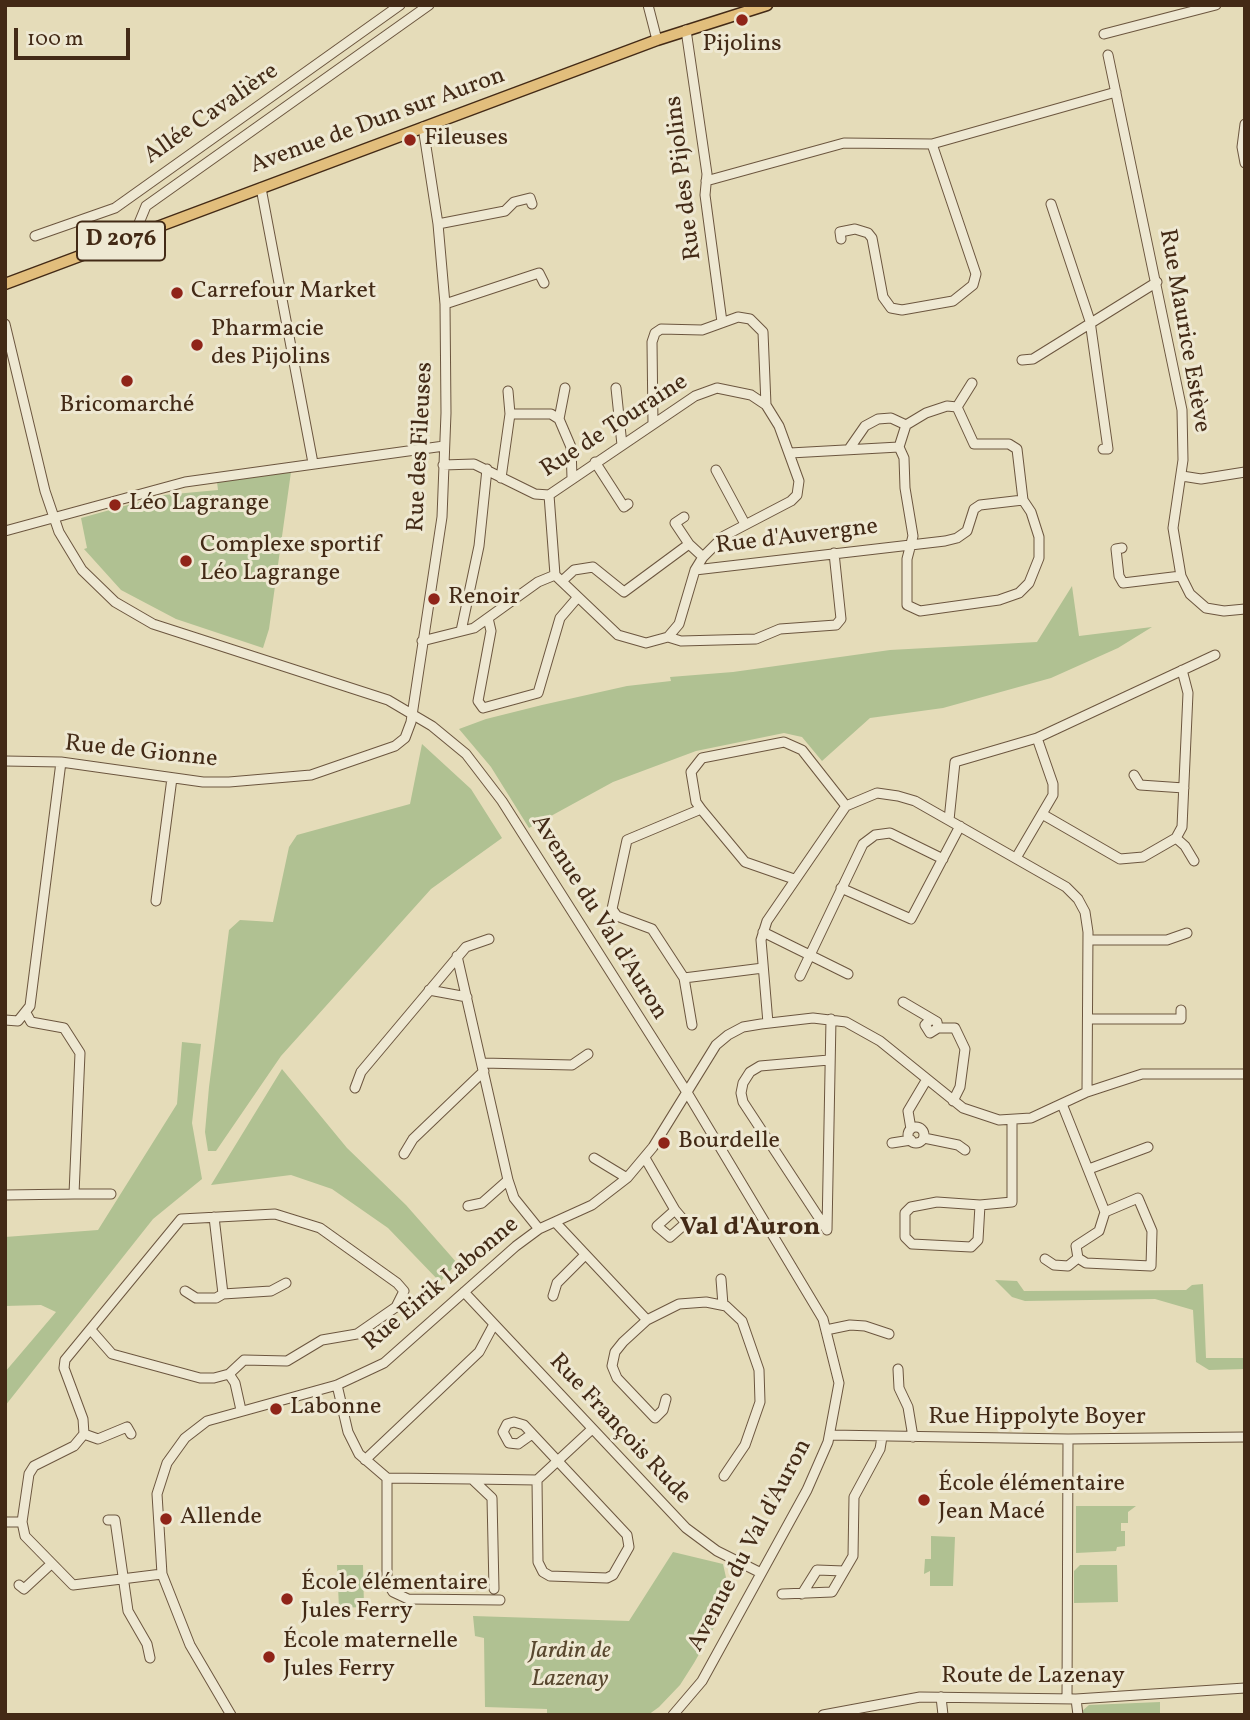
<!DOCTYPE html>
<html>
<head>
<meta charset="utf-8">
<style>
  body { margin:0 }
  #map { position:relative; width:1250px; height:1720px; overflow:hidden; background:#e5dcb9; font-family:Vollkorn,serif }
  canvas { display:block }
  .frame { position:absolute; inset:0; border:7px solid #432a16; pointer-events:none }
  .scale { position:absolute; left:14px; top:28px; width:116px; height:32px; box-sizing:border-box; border:4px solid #432a16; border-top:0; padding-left:9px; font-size:21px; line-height:24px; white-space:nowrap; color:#432a16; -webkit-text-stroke:5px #eee8d2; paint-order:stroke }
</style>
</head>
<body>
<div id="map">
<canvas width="1250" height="1720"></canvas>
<div class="frame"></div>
<div class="scale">100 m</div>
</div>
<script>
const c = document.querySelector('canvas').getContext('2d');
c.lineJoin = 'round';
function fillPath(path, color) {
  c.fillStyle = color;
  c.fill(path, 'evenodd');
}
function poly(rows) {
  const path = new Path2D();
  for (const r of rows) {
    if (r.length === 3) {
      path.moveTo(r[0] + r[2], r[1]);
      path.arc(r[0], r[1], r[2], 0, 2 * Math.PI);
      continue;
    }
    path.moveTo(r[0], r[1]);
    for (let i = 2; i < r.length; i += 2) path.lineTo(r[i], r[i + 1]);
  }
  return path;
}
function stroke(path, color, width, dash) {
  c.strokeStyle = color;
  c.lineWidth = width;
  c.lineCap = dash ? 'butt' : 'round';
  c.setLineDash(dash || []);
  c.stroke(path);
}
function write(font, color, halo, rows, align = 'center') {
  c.font = font + ' Vollkorn,serif';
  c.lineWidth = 6;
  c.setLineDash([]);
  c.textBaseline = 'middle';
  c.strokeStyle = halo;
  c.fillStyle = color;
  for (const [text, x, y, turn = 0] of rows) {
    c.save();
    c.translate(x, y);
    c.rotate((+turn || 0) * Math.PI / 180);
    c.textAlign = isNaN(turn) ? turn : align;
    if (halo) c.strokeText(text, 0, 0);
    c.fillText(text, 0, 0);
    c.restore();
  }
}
const green = poly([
  [291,472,269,629,263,648,176,619,121,590,84,549,87,548,81,518,164,495,218,490,217,482],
  [1072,586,1079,636,1152,627,1118,648,1051,678,943,708,870,718,822,761,802,737,784,733,696,751,613,782,529,828,491,767,459,729,486,719,542,705,627,686,671,681,670,677,733,672,890,650,1037,642],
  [422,744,471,789,502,838,431,889,281,1056,216,1151,208,1151,205,1132,209,1087,229,930,240,920,273,922,289,847,297,835,410,804],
  [182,1042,201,1044,192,1123,202,1179,153,1219,5,1406,5,1372,56,1312,41,1305,5,1306,5,1237,98,1230,177,1104],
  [282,1069,347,1148,406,1205,457,1263,440,1282,388,1228,332,1189,291,1175,211,1185],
  [995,1280,1017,1281,1024,1291,1186,1290,1192,1285,1203,1284,1206,1358,1245,1358,1245,1369,1209,1370,1196,1362,1193,1310,1155,1299,1025,1301,1012,1297],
  [1076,1506,1136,1506,1128,1512,1128,1523,1121,1523,1121,1531,1125,1531,1125,1546,1117,1547,1116,1551,1076,1553],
  [931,1536,955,1537,953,1586,930,1586,930,1571,924,1574,925,1559,931,1559],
  [673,1552,723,1564,729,1591,725,1608,694,1663,680,1685,659,1707,648,1715,547,1715,547,1709,485,1707,484,1638,475,1636,473,1616,629,1621],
  [337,1565,363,1565,364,1607,339,1608],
  [1080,1565,1117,1565,1118,1602,1074,1603,1074,1571],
  [1160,1702,1160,1715,1082,1715,1081,1712,1089,1705]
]);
const minor = poly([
  [648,5,657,40],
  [686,30,707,174,705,195,722,322],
  [1104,34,1216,5],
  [1108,55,1182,410,1183,460,1173,528,1181,576,1190,594,1206,608,1224,611,1245,609],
  [1245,124,1242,147,1245,163],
  [706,181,844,143,932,144,1116,92],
  [261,188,313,463],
  [1051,204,1090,321,1108,449,1103,449],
  [438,224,505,211,514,202,530,198,532,204],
  [142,233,139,223,146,206,429,5],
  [35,236,115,208,400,5],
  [841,239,840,232,855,229,868,233,872,238,883,297,891,308,902,310,953,301,973,285,976,274,932,144],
  [445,304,539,273,544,283],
  [5,324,45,491,59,532,82,570,115,602,153,624,388,700,432,726,466,754,502,801,688,1094,823,1319,839,1383,828,1442,807,1490,702,1681,673,1715],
  [1022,360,1033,359,1157,282],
  [616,388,622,445],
  [508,391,510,414],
  [957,407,972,383],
  [559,419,565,388],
  [653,424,652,342,655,333,661,329,702,330,738,317,750,319,763,332,766,405],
  [849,449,865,426,878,419,891,418,906,425,926,413,947,406,957,407,974,444,1009,444,1017,449,1023,500,1031,512,1039,537,1039,558,1029,583,1019,593,999,600,920,611,907,605,907,559,913,536,905,488,904,458,899,447,906,425],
  [790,453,899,447],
  [595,462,624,507,628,504],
  [716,470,745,524],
  [1182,476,1201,479,1245,472],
  [501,478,510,414,551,414,559,419,571,447,572,478],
  [549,495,555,575],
  [684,517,675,523,689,544],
  [5,531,185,482,444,446],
  [1122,548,1116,549,1119,576,1123,583,1181,576],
  [695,570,945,541,957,538,967,531,974,509,980,505,1023,500],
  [562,581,574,570,593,567,624,592,689,544,703,557],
  [488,618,491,631,478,701,483,708,538,693,560,618,578,597],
  [461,631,479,546,487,469],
  [668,637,681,641,756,639,780,629,836,625,841,619,834,553],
  [422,641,474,628,538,582,555,575,618,635,646,643,668,637,679,624,695,570,703,557,724,536,791,501,797,495,799,481,779,426,766,405,751,395,717,388,695,396,549,495,535,494,474,464,443,465],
  [5,761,61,762,203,782,229,782,311,775,395,746,405,738,411,722,442,517,446,413,445,304,438,224,423,127],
  [1134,775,1140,785,1184,788],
  [701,809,745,862,794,879],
  [1042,814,1120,859,1143,857,1176,838,1182,827,1188,693,1182,670],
  [949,820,955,762,1037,738,1215,655],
  [1176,838,1185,846,1194,861],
  [1016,858,1053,795,1053,784,1037,738],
  [841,888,911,919,960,826],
  [156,901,172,778],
  [763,932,848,974],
  [1088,940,1167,940,1187,933],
  [457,956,508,1180,514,1198,539,1229],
  [763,968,684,978,652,929,617,916,612,909,627,840,701,809,696,802,691,772,702,758,784,742,802,750,846,806],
  [800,976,863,844,875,835,890,833,943,859],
  [684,978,692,1025],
  [429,990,467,997],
  [903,1002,937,1022,938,1028,930,1033,925,1025,931,1019],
  [1088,1019,1181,1019,1181,1010],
  [5,1020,18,1021,30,1006,61,762],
  [768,1023,761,940,767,921,846,806,877,793,898,796,915,801,966,830,1066,887,1078,899,1085,912,1088,932,1087,1092],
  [938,1028,955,1028,965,1049,960,1087,953,1101],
  [829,1060,760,1066,750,1072,743,1083,741,1093,743,1102,827,1230,831,1019],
  [482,1063,572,1065,588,1054],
  [355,1088,361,1072,466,947,489,939],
  [1062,1104,1105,1212,1099,1231,1076,1246,1078,1258,1086,1263,1151,1266,1152,1231,1138,1198,1105,1212],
  [916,1135,8],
  [911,1129,908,1111,927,1079],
  [924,1138,958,1145,965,1150],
  [892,1143,911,1140],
  [404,1154,413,1139,484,1071],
  [594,1158,627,1178],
  [645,1158,675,1210,657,1226,670,1237,686,1223,675,1210],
  [1089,1169,1148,1147],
  [74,1194,111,1194],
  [5,1195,74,1194,80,1053,64,1028,31,1022,26,1013],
  [980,1205,978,1240,971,1247,912,1244,905,1237,905,1213,911,1207,937,1202,980,1205,1012,1202,1012,1120],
  [468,1206,482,1203,508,1180],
  [214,1217,223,1294],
  [555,1222,647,1320,679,1304,706,1302,726,1306,742,1321,759,1370,760,1402,745,1445,724,1476],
  [1045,1259,1054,1265,1068,1266,1078,1258],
  [721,1279,723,1305],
  [185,1291,196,1298,216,1298,223,1294,271,1291,286,1283],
  [464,1292,686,1528,717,1551,761,1573],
  [553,1296,557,1283,584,1256],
  [647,1320,623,1342,615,1352,612,1366,617,1378,655,1418,663,1410,666,1399],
  [91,1330,112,1354,200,1378,214,1378,229,1374,244,1360,287,1361,322,1340,357,1334,396,1307,404,1291,397,1283,320,1228,275,1214,181,1219,65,1360,64,1368,83,1419,84,1434,74,1446,34,1466,29,1474,22,1522,25,1536,73,1585,162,1574],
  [826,1330,850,1325,865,1326,889,1334],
  [898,1369,899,1388,908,1407,913,1437],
  [229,1374,235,1383,241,1410],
  [337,1385,348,1432,359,1454,387,1478],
  [84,1434,98,1439,127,1427,131,1434],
  [532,1434,518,1444,509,1443,503,1432,507,1424,514,1422,524,1425,627,1535,629,1547,613,1575,607,1578,550,1576,543,1572,538,1562,537,1480],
  [830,1435,1068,1439,1245,1437],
  [365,1460,479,1352,494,1324],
  [472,1479,387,1478,387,1582,393,1592,408,1599,500,1600],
  [108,1520,115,1520,128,1611,147,1644,150,1658],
  [5,1522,22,1522],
  [19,1585,24,1589,50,1565],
  [494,1589,492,1498,472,1479,537,1480,591,1430],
  [782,1594,832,1592,853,1556,854,1497,880,1449,882,1437],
  [802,1594,817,1570,844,1571],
  [941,1697,943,1715],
  [1067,1699,1068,1439],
  [1076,1699,1078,1715],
  [231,1715,190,1645,162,1574,157,1494,167,1463,185,1438,207,1421,337,1385,384,1363,516,1246,539,1229,592,1205,627,1178,653,1147,716,1045,728,1035,743,1027,761,1024,813,1018,846,1022,880,1041,963,1108,999,1120,1031,1118,1087,1092,1142,1074,1245,1074],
  [823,1715,920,1697,1076,1699,1245,1688]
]);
const major = poly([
  [5,284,657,40,767,5]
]);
const markers = [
  [742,20,7,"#8f2418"],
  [410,140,7,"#8f2418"],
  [177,293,7,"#8f2418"],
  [197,345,7,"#8f2418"],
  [127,381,7,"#8f2418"],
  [115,505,7,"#8f2418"],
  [186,561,7,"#8f2418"],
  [434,599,7,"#8f2418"],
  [664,1143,7,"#8f2418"],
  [276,1409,7,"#8f2418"],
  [924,1500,7,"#8f2418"],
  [166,1519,7,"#8f2418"],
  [287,1599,7,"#8f2418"],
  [269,1657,7,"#8f2418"]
];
const shields = [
  [121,241,88]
];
const shieldNames = [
  ["D 2076",121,241]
];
const poiNames = [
  ["Pijolins",742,46,"center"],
  ["Fileuses",424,140],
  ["Carrefour Market",191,293],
  ["Pharmacie",211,331],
  ["des Pijolins",211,359],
  ["Bricomarché",127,407,"center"],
  ["Léo Lagrange",129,505],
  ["Complexe sportif",200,547],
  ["Léo Lagrange",200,575],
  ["Renoir",448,599],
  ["Bourdelle",678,1143],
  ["Labonne",290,1409],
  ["École élémentaire",938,1486],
  ["Jean Macé",938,1514],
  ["Allende",180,1519],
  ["École élémentaire",301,1585],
  ["Jules Ferry",301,1613],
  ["École maternelle",283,1643],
  ["Jules Ferry",283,1671]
];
const streetNames = [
  ["Allée Cavalière",212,115,-35],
  ["Avenue de Dun sur Auron",378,122,-20],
  ["Rue des Pijolins",685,178,-97],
  ["Rue Maurice Estève",1183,331,80],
  ["Rue de Touraine",615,427,-33],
  ["Rue des Fileuses",422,447,-87],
  ["Rue d'Auvergne",797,538,-7],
  ["Rue de Gionne",141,753,6],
  ["Avenue du Val d'Auron",598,918,58],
  ["Rue Eirik Labonne",442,1285,-40],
  ["Rue Hippolyte Boyer",1037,1419],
  ["Rue François Rude",619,1430,47],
  ["Avenue du Val d'Auron",751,1546,-62],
  ["Route de Lazenay",1033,1678]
];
const parkNames = [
  ["Jardin de",570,1653],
  ["Lazenay",570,1681]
];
const neighbourhoodNames = [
  ["Val d'Auron",750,1229]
];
fillPath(green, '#b0c192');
stroke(minor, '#6c563f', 11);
stroke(major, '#432a16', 13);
stroke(minor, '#eee8d2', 9);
stroke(major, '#e2be7c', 10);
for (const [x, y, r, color] of markers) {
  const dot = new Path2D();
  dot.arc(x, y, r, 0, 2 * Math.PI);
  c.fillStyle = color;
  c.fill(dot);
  stroke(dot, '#eee8d2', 2.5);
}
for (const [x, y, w] of shields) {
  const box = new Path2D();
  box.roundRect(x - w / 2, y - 19.5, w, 39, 5);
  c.fillStyle = '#eee8d2';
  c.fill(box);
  stroke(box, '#432a16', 2);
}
write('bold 23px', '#432a16', null, shieldNames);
write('24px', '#432a16', '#eee8d2', poiNames, 'left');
write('24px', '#432a16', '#eee8d2', streetNames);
write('italic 24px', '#59482f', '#eee8d2', parkNames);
write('bold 26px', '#432a16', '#eee8d2', neighbourhoodNames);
</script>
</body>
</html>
